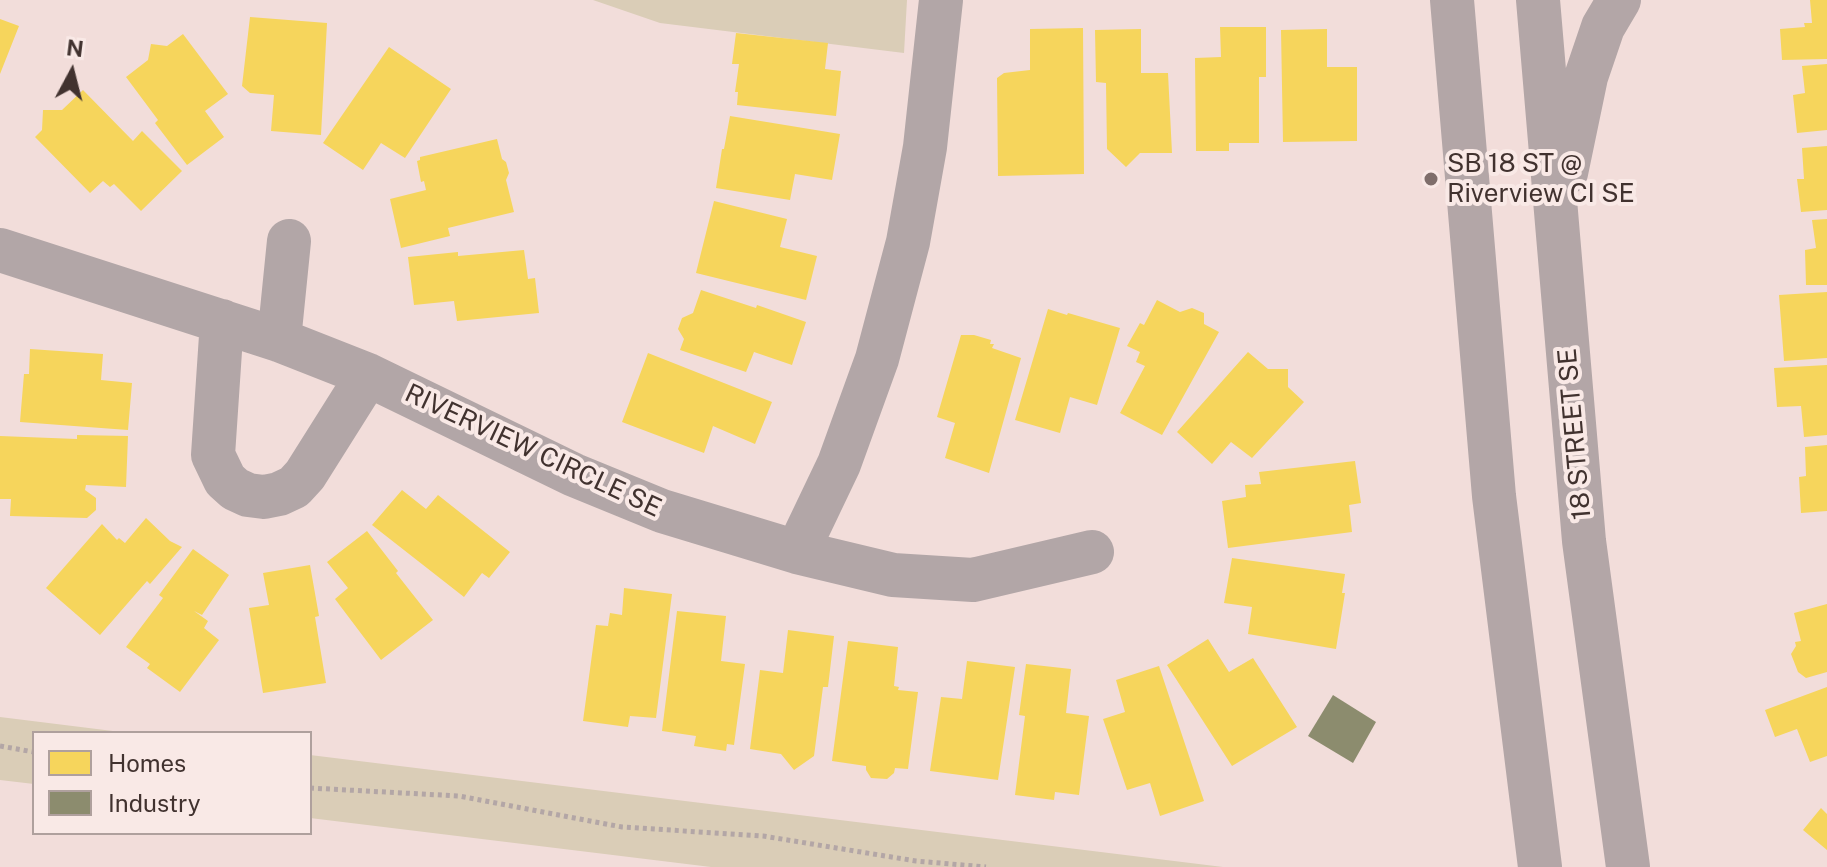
<!DOCTYPE html>
<html>
<head>
<meta charset="utf-8">
<style>
  body { margin:0 }
  #map { position:relative; width:1827px; height:867px; overflow:hidden; background:#f2ddda; font-family:"Public Sans",sans-serif }
  canvas { display:block }
  .legend { position:absolute; left:32px; top:731px; width:280px; height:104px; box-sizing:border-box; background:#f9e9e6; border:2px solid #afa09d; margin:0; padding:10px 14px; list-style:none; font-size:24px; color:#41322f }
  .legend li { display:flex; align-items:center; gap:16px; height:40px }
  .legend b { width:40px; border:2px solid #afa09d }
  .north { position:absolute; left:32px; top:32px; width:80px; height:80px; -webkit-text-stroke:6px #f9e9e6; paint-order:stroke; rotate:7deg; font-size:22px; font-weight:700; line-height:32px; text-align:center; color:#41322f }
  .north::after { content:''; display:block; margin:auto; width:28px; height:36px; background:#41322f; clip-path:polygon(50% 0,100% 100%,50% 72%,0 100%) }
</style>
</head>
<body>
<div id="map">
<canvas width="1827" height="867"></canvas>
<ul class="legend">
<li><b style="height:22px;background:#f6d55c"></b>Homes</li>
<li><b style="height:22px;background:#8c8c6e"></b>Industry</li>
</ul>
<div class="north">N</div>
</div>
<script>
const c = document.querySelector('canvas').getContext('2d');
c.lineJoin = 'round';
function fillPath(path, color) {
  c.fillStyle = color;
  c.fill(path, 'evenodd');
}
function poly(rows) {
  const path = new Path2D();
  for (const r of rows) {
    path.moveTo(r[0], r[1]);
    for (let i = 2; i < r.length; i += 2) path.lineTo(r[i], r[i + 1]);
  }
  return path;
}
function stroke(path, color, width, dash) {
  c.strokeStyle = color;
  c.lineWidth = width;
  c.lineCap = dash ? 'butt' : 'round';
  c.setLineDash(dash || []);
  c.stroke(path);
}
function write(font, color, halo, rows, align = 'center') {
  c.font = font + ' "Public Sans",sans-serif';
  c.lineWidth = 8;
  c.setLineDash([]);
  c.textBaseline = 'middle';
  c.strokeStyle = halo;
  c.fillStyle = color;
  for (const [text, x, y, turn = 0] of rows) {
    c.save();
    c.translate(x, y);
    c.rotate((+turn || 0) * Math.PI / 180);
    c.textAlign = isNaN(turn) ? turn : align;
    if (halo) c.strokeText(text, 0, 0);
    c.fillText(text, 0, 0);
    c.restore();
  }
}
const green = poly([
  [593,0,907,0,904,53,660,23],
  [0,717,129,733,34,733,34,784,0,780],
  [310,755,1223,867,711,867,310,818]
]);
const homes = poly([
  [1810,0,1827,0,1827,59,1782,60,1780,29,1805,27,1804,23,1812,23],
  [250,17,327,23,321,135,271,131,274,95,250,93,242,86],
  [0,19,19,26,0,74],
  [1220,27,1266,27,1266,77,1259,77,1259,143,1229,143,1229,151,1196,151,1195,58,1221,57],
  [1083,28,1084,174,998,176,997,78,1004,73,1030,70,1030,29],
  [1141,29,1141,73,1168,73,1172,153,1140,153,1126,167,1107,149,1106,83,1096,82,1095,30],
  [1327,29,1327,67,1357,67,1357,141,1283,142,1281,30],
  [736,33,828,43,825,69,841,71,836,116,737,105,738,92,735,92,739,64,732,64],
  [183,34,228,94,205,111,224,137,187,165,155,123,158,120,126,77,148,60,151,44,167,46],
  [389,47,451,89,405,158,381,143,363,170,323,143],
  [1827,64,1827,130,1797,133,1793,95,1805,93,1802,66],
  [83,90,133,141,142,131,182,171,141,211,114,184,110,187,103,181,90,193,35,137,42,130,43,110,62,110],
  [730,116,840,134,832,180,795,174,790,200,716,188,722,149,724,149],
  [497,139,502,159,506,162,509,173,506,180,514,212,448,228,450,236,401,248,390,199,426,190,424,181,421,182,417,161,420,160,420,157],
  [1827,146,1827,210,1801,212,1797,179,1804,179,1802,148],
  [714,201,787,219,780,247,817,256,806,300,696,273],
  [1827,219,1827,285,1806,285,1805,250,1816,248,1812,220],
  [524,250,528,279,535,278,539,313,457,321,454,301,414,305,408,257,458,252,458,256],
  [701,290,756,308,757,305,806,322,792,365,754,352,746,372,680,350,684,339,678,329,682,318,693,313],
  [1827,292,1827,358,1784,361,1779,295],
  [1157,300,1180,312,1192,308,1204,313,1204,324,1219,332,1162,435,1120,413,1145,366,1136,362,1140,352,1127,346,1140,323,1144,325],
  [1048,309,1067,315,1068,313,1120,328,1097,405,1070,397,1060,433,1015,420],
  [961,335,974,335,991,340,990,344,994,344,992,348,1021,358,989,473,945,458,955,423,937,417],
  [30,349,103,354,101,380,132,383,128,430,20,422,24,374,29,374],
  [1248,352,1268,369,1288,369,1288,387,1304,402,1252,458,1231,442,1212,464,1177,432],
  [648,353,772,402,755,444,713,426,704,453,622,422],
  [1827,365,1827,435,1804,437,1801,406,1777,407,1774,368],
  [77,435,128,436,126,487,86,485,85,490,96,498,96,510,87,518,10,516,11,499,0,499,0,436,77,439],
  [1827,445,1827,511,1801,513,1799,477,1806,476,1805,447],
  [1355,461,1361,503,1349,505,1352,532,1228,548,1222,501,1246,497,1245,485,1261,484,1259,472],
  [402,490,426,509,438,495,510,552,489,578,482,573,464,597,372,525],
  [146,518,170,541,182,547,150,584,147,581,100,635,46,588,102,524,117,540,119,538,125,543],
  [367,531,398,571,396,573,433,620,381,660,335,599,348,588,327,562],
  [193,549,229,575,202,615,194,611,208,621,204,628,219,640,180,692,147,668,150,664,126,647,163,598,159,595],
  [1232,558,1345,574,1342,593,1345,593,1336,649,1248,634,1252,607,1224,603],
  [310,565,319,616,315,617,326,683,263,693,249,608,269,605,263,573],
  [624,588,672,594,656,718,630,716,628,727,583,721,596,625,608,626,610,613,622,615],
  [1827,604,1827,672,1806,678,1798,672,1791,654,1796,646,1795,642,1801,641,1794,613],
  [677,611,726,616,721,661,745,664,734,745,727,744,726,751,694,746,696,736,662,731],
  [788,630,834,636,828,687,823,687,814,756,794,770,781,754,750,749,760,670,783,673],
  [1208,639,1229,672,1253,658,1297,727,1232,766,1167,665],
  [848,641,898,647,894,686,899,687,898,690,918,692,908,769,895,768,894,773,887,779,871,778,866,770,866,766,832,761],
  [967,661,1015,667,998,780,930,771,941,697,962,699],
  [1026,664,1071,669,1066,713,1089,716,1079,795,1055,792,1054,800,1015,795,1025,716,1019,715],
  [1159,666,1204,801,1160,816,1150,783,1127,790,1103,719,1125,712,1116,680],
  [1827,687,1827,756,1810,762,1797,729,1775,737,1765,710],
  [1821,808,1827,814,1827,850,1803,830]
]);
const industry = poly([
  [1333,695,1376,722,1353,763,1308,736]
]);
const path = poly([
  [0,746,34,752],
  [310,788,459,796,622,827,763,836,916,861,986,867]
]);
const minor = poly([
  [0,250,279,340,368,375,574,475,662,511,797,552,839,464,877,359,908,242,925,147,941,0],
  [222,321,213,455,225,480,235,489,248,495,264,497,279,494,294,487,305,475,368,375],
  [279,340,289,241],
  [797,552,893,575,973,580,1092,552]
]);
const secondary = poly([
  [1452,0,1494,496,1540,867],
  [1538,0,1584,541,1628,867],
  [1566,173,1586,77,1603,27,1619,0]
]);
const markers = [
  [1431,179,8,"#7f6e6b"]
];
const poiNames = [
  ["SB 18 ST @",1447,164],
  ["Riverview CI SE",1447,194]
];
const streetNames = [
  ["18 STREET SE",1575,434,-95],
  ["RIVERVIEW CIRCLE SE",533,451,25]
];
fillPath(green, '#dacdb7');
fillPath(homes, '#f6d55c');
fillPath(industry, '#8c8c6e');
stroke(path, '#b3a6a6', 5, [4, 4]);
stroke(minor, '#b2a6a7', 44);
stroke(secondary, '#b3a6a7', 44);
for (const [x, y, r, color] of markers) {
  const dot = new Path2D();
  dot.arc(x, y, r, 0, 2 * Math.PI);
  c.fillStyle = color;
  c.fill(dot);
  stroke(dot, '#f9e9e6', 3);
}
write('26px', '#41322f', '#f9e9e6', poiNames, 'left');
write('26px', '#41322f', '#f9e9e6', streetNames);
</script>
</body>
</html>
